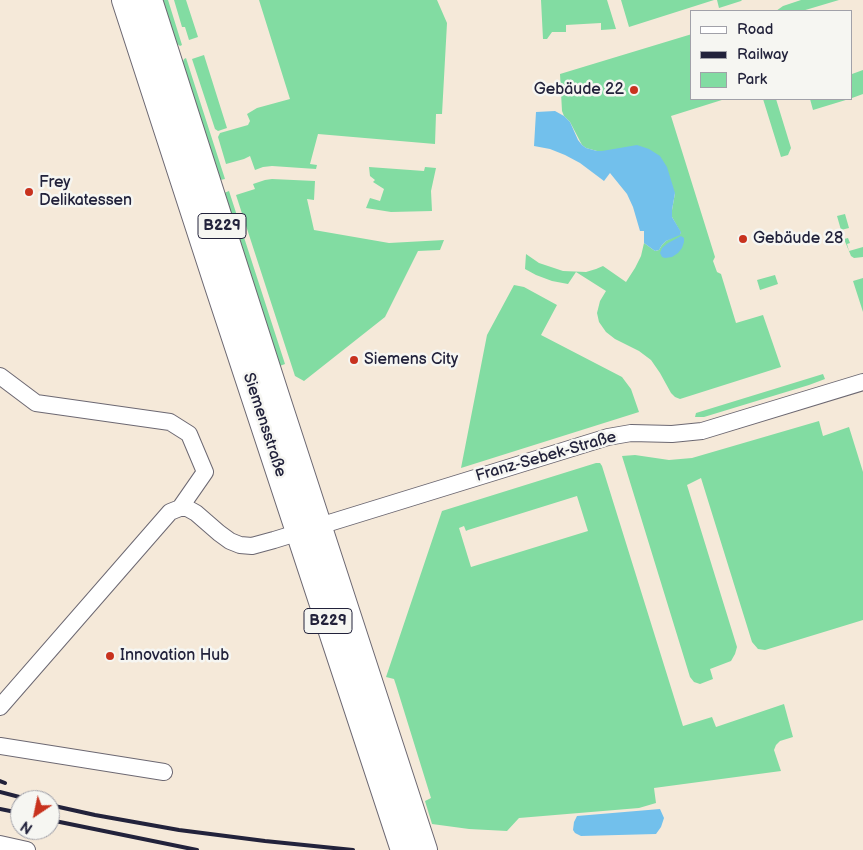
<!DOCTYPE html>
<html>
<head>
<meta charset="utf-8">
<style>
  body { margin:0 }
  #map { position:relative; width:863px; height:850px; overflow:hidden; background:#f5e9d9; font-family:"Balsamiq Sans",sans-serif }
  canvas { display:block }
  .legend { position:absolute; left:690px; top:10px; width:162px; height:90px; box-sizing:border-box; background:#f6f6f2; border:1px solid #a1a1a9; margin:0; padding:6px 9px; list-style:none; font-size:15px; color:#22223b }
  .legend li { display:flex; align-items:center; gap:10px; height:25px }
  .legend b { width:25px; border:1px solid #a1a1a9 }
  .north { position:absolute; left:10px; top:790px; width:50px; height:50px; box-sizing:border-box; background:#f6f6f2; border:1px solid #a1a1a9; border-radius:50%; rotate:214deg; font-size:14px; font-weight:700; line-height:20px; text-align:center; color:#22223b }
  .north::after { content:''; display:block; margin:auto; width:18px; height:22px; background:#c8321e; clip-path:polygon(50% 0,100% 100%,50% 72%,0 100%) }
</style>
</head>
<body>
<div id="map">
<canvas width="863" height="850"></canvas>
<ul class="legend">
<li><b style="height:6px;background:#fff"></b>Road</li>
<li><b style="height:6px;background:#22223b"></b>Railway</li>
<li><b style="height:14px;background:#82dca2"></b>Park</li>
</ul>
<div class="north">N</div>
</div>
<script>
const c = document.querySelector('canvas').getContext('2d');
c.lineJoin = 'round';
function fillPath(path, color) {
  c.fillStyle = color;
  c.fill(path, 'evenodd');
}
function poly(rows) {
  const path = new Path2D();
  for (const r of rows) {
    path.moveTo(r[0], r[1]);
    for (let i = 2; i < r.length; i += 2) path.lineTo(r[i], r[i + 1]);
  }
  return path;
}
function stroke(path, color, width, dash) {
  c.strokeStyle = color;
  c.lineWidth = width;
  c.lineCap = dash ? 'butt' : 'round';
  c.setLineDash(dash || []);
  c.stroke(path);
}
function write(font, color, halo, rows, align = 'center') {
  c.font = font + ' "Balsamiq Sans",sans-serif';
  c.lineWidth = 5;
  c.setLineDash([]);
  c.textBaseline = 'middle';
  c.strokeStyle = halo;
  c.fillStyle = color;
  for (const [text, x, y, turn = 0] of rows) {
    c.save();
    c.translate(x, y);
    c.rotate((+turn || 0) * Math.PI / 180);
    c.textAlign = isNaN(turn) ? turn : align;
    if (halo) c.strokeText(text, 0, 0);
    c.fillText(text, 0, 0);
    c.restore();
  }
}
const green = poly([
  [162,0,168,0,182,45,180,46,176,43],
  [174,0,186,0,198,37,189,40,185,27,182,27],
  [259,0,437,0,447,23,442,114,436,114,435,144,318,134,310,164,317,165,316,169,272,166,263,167,255,170,250,156,244,159,226,164,218,137,220,133,248,125,250,121,247,114,257,108,290,99],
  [541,0,607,0,616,29,601,30,601,23,566,25,566,32,552,32,547,39,543,39],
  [621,0,714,0,629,27],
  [717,0,742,0,741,1,719,8],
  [801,0,839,0,802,11,776,11,783,6],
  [692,34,692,99,725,99,671,116,715,257,713,261,717,272,721,274,736,323,763,315,781,367,680,399,675,397,671,393,660,373,651,360,639,351,615,339,606,332,599,322,597,313,600,301,606,291,576,272,568,284,552,281,536,275,525,269,526,254,539,263,563,271,586,272,596,269,603,266,626,282,635,268,641,256,644,243,655,251,659,250,662,245,666,241,681,233,672,217,672,210,675,193,602,151,597,151,586,148,582,145,570,122,564,116,562,111,560,74],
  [204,55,227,128,218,131,215,129,192,59],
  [186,58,225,179,220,180,182,64,184,59],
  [863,70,863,94,852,98,852,74],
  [763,99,776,99,791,148,788,155,781,157],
  [810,99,849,99,813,110],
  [369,167,424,171,425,167,436,168,431,191,432,211,391,212,366,208,370,198,380,201,384,189,373,182,375,180,370,176],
  [272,179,315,181,314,200,307,199,314,230,389,243,444,240,440,250,418,251,385,317,304,381,295,376,236,195,255,189,253,184,265,180],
  [229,191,285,364,277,367,224,193],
  [845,214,849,228,841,230,837,216],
  [848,238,850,243,847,244,849,251,863,247,863,257,854,258,851,256,844,239],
  [775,275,778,284,760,290,757,280],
  [863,278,863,312,853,281],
  [514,285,524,287,557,305,541,335,622,377,631,389,639,412,461,468,487,335],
  [823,374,825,379,809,385,704,417,695,417,696,413],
  [819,421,823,436,849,427,863,472,863,620,765,650,758,649,752,642,701,478,687,485,737,647,735,654,731,661,710,669,713,679,700,684,694,682,690,677,622,456,635,455,669,460,692,458],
  [596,463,600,463,602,466,683,726,712,717,716,727,784,704,793,737,780,741,776,745,774,750,781,771,654,788,656,803,639,808,519,818,507,831,469,829,432,824,425,801,431,798,396,685,394,679,386,677,442,511],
  [577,496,588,531,471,567,459,528,464,526,466,531,468,530]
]);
const water = poly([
  [555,111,564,116,570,122,578,140,582,145,586,148,597,151,602,151,637,145,649,149,660,156,667,167,675,193,672,210,672,217,681,232,680,235,666,241,662,245,659,250,655,251,644,243,644,231,640,231,633,207,627,194,610,173,604,181,580,163,565,155,550,149,534,146,536,112],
  [681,236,684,238,684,242,682,248,678,253,672,257,665,258,662,257,660,253,662,248,668,243],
  [660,809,664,818,661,827,656,834,581,836,575,833,573,830,574,822,577,816]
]);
const street = poly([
  [0,376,36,403,170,422,189,434,205,472,180,508],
  [0,707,170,512,180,508,187,508,196,513,219,533,230,541,240,545,252,546,274,540,608,437,631,433,672,434,702,431,863,382],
  [0,746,164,772],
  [0,844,27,850]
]);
const primary = poly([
  [125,0,217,283,404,850],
  [149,0,276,396,424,850]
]);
const rail = poly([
  [0,781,5,783],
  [0,792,31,800],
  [50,805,95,815,179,830,265,841,353,850],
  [0,809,20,813],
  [50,820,197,850]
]);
const markers = [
  [634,90,5,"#c8321e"],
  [29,192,5,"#c8321e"],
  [743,239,5,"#c8321e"],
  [354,360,5,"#c8321e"],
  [110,656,5,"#c8321e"]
];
const shields = [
  [222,226,48],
  [328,621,48]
];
const shieldNames = [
  ["B229",222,226],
  ["B229",328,621]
];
const poiNames = [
  ["Gebäude 22",624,90,"right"],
  ["Frey",39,183],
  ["Delikatessen",39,201],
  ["Gebäude 28",753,239],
  ["Siemens City",364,360],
  ["Innovation Hub",120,656]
];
const streetNames = [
  ["Siemensstraße",264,425,72],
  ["Franz-Sebek-Straße",546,457,-16]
];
fillPath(green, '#82dca2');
fillPath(water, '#72c0ec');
stroke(street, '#6c6872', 18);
stroke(primary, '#6c6872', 28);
stroke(street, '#fff', 16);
stroke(primary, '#fff', 26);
stroke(rail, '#22223b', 4);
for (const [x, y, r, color] of markers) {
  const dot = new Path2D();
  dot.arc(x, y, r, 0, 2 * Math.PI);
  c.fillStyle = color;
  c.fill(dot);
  stroke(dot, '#f6f6f2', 2);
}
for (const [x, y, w] of shields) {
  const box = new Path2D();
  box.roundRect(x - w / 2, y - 12.5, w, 25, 4);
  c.fillStyle = '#f6f6f2';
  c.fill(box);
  stroke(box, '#22223b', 1);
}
write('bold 15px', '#22223b', null, shieldNames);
write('16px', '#22223b', '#f6f6f2', poiNames, 'left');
write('16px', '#22223b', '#f6f6f2', streetNames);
</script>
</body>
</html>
